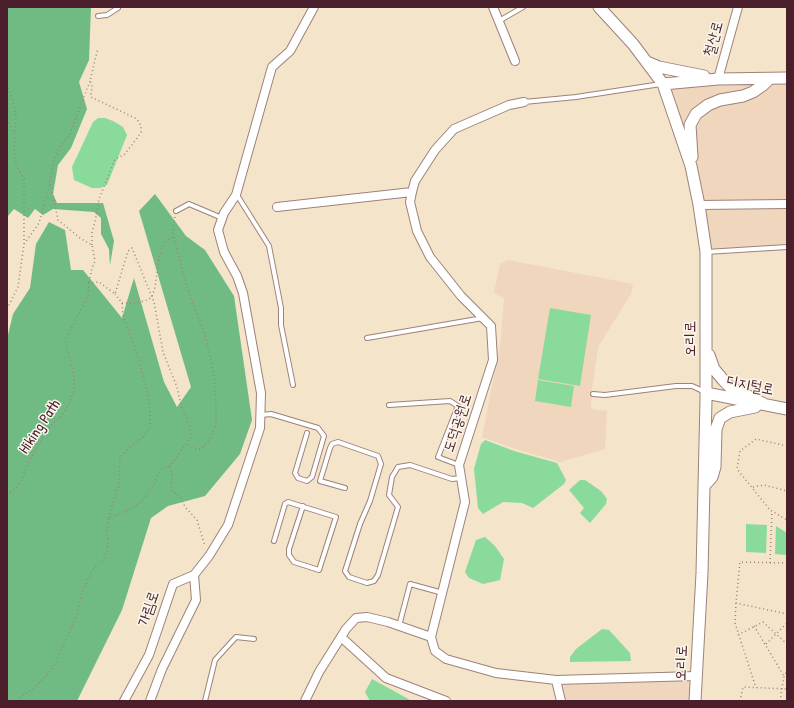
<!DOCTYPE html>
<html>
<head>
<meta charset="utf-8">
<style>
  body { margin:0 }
  #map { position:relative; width:794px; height:708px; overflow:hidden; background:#f3e4ca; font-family:"Patrick Hand",sans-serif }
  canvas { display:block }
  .frame { position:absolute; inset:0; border:8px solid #4a1f2b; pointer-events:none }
</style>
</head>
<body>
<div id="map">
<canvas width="794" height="708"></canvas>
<div class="frame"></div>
</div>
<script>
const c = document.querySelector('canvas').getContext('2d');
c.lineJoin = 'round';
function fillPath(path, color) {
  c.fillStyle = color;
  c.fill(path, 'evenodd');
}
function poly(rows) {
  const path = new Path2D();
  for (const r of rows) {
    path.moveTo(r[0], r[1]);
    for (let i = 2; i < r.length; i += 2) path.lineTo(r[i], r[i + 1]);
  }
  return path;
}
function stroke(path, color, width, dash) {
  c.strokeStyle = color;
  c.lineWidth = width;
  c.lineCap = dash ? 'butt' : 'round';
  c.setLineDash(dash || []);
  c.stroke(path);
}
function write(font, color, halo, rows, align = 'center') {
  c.font = font + ' "Patrick Hand","Poor Story",sans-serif';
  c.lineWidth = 3;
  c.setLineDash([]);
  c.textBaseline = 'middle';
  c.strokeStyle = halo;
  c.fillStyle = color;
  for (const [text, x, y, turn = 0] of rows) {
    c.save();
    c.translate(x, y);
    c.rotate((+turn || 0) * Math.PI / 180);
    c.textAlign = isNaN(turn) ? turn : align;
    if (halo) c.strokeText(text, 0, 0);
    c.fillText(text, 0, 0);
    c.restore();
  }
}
const built = poly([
  [787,77,787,248,706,252,699,205,663,84],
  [508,260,633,284,631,294,598,347,592,389,591,409,607,411,605,449,560,462,516,449,482,437,501,340,504,298,494,293,500,264],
  [696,676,695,701,561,701,556,680]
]);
const green = poly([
  [98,118,105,118,113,121,123,127,127,135,107,185,100,188,92,188,74,180,72,167,93,122],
  [550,308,591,315,580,386,538,379],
  [538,380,574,386,571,407,535,401],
  [485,440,514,451,557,463,566,480,564,484,533,508,522,503,503,502,483,514,478,508,474,469,481,444],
  [580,480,585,480,601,491,607,499,606,504,590,523,580,513,584,508,569,490],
  [746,524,767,525,766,553,746,552],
  [776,526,787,533,787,555,775,554],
  [485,537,495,546,504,559,500,580,483,584,469,578,465,572,476,540],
  [602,629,609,630,630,653,631,661,570,662,570,657,576,649],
  [372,679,412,701,370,701,365,692]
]);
const forest = poly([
  [7,7,91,7,89,60,79,82,87,109,71,148,58,165,53,194,57,203,103,203,114,241,110,265,109,249,101,234,101,218,94,212,53,209,43,215,35,209,28,218,14,209,7,217],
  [155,194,186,236,205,250,234,296,252,420,240,454,205,496,168,506,151,518,122,610,77,701,7,701,7,339,13,314,30,288,36,244,49,222,65,230,71,270,83,270,122,318,134,278,164,382,177,407,191,387,139,211]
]);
const path = poly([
  [7,84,13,101,16,117,15,134],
  [7,119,15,136,14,153,16,165,24,179,24,244],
  [175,217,173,232,174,237,186,284,206,338,214,376,216,405,216,425,209,441,201,449,195,449,187,444],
  [92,245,92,233,95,222,99,199,115,159,124,155,138,137,141,132,141,126,137,119,91,97,92,85,90,81,98,48],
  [89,282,92,268,95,261,92,245,80,238,58,220,50,181,54,160,59,148,69,136,90,81],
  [122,303,136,303,147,300,152,297,155,287,159,258,162,248,167,240,174,237],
  [7,309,18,287,24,244,39,223,50,183],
  [787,446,756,439,740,451,737,469,770,510,787,520],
  [753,487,764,485,787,491],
  [7,495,16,488,23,478,26,467,39,443,52,424,60,418,68,406,74,390,74,375,65,340,88,296,89,283,99,282,115,294,128,251,132,248,154,302,163,352,177,387,181,405,190,427,191,437,170,466,172,476,171,490,181,498,185,507,197,520,205,546],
  [109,518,114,499,119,486,120,458,132,445,143,437,150,427,150,413,148,395,138,356,123,316,122,303,115,294],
  [770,563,772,511],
  [787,563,740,562,736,603,787,614],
  [736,603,735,623,756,688],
  [754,626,784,676],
  [738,635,763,622,787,644],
  [766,644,787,623],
  [17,701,19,698,33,689,52,670,77,615,83,590,94,567,102,562,107,552,108,542,107,530,109,518,126,511,142,501,153,486,160,470,170,466],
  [740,701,743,687,787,689],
  [780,701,784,676,787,671]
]);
const lane = poly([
  [98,16,107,15,118,8],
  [499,21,523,7],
  [524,102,576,97,661,84],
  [237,195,269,246,281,308,281,325,293,385],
  [176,211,189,204,222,218],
  [706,252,787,247],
  [367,338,483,318],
  [593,394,605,395,676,386,692,386,705,392],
  [389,405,450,401,458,406,438,457,459,465],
  [261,415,271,414,318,428,324,436,312,477,307,481,298,478,295,473,307,433],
  [345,488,320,481,330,448,332,444,338,442,378,456,381,464,370,501,360,524,345,571,349,577,367,583,374,581,378,575,398,507,389,495,392,477,398,467,410,465,452,479,461,478],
  [274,541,285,504,288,502,336,517,319,570,294,562,289,555,289,549,303,506],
  [399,626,410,584,443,593],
  [205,701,215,660,236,637,254,639]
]);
const street = poly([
  [493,7,515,61],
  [718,79,738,7],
  [412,192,415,181,435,150,454,129,509,105,524,102],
  [699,205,787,204],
  [277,207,412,192,410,202,417,231,430,257,461,296,491,326,493,360,459,465,465,502,431,637,435,651,446,659,496,673,556,680,696,676],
  [194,575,209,556,228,525,260,428,261,393,243,293,237,276,224,252,218,230,224,213,236,195,272,67,290,51,314,7],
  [341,637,386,678,446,701],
  [556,680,561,701],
  [124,701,149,655,173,584,194,575,196,600,162,669,150,701],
  [305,701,319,672,346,629,356,618,367,617,388,622,431,637]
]);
const secondary = poly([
  [599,7,633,44,663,84,691,166,699,205,706,252,706,400,702,573,695,701],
  [647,62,659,67,704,76],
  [663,84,718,79,787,78],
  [692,157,690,125,696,114,708,105,720,100,743,96,753,92,763,85,769,79],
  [709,355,714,369,724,381,730,387,764,404],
  [706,393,787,409],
  [704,486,712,477,715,467,716,429,720,418,730,412,755,407,759,403]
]);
const streetNames = [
  ["철산로",714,39,-75],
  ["오리로",691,339,-90],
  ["디지털로",750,386,11],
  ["도덕공원로",458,423,-72],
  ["Hiking Path",40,427,-56],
  ["가림로",149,609,-71],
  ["오리로",682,663,-88]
];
fillPath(built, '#efd6bc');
fillPath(green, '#8adb9b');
fillPath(forest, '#6fbb83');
stroke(lane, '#9e827a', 6);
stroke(street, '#9e827a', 10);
stroke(secondary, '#9e827a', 13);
stroke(path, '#9e827a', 1.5, [1, 3]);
stroke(lane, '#fff', 4);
stroke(street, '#fff', 8);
stroke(secondary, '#fff', 11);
write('15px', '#4a1f2b', '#fbf7ec', streetNames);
</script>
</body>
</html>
